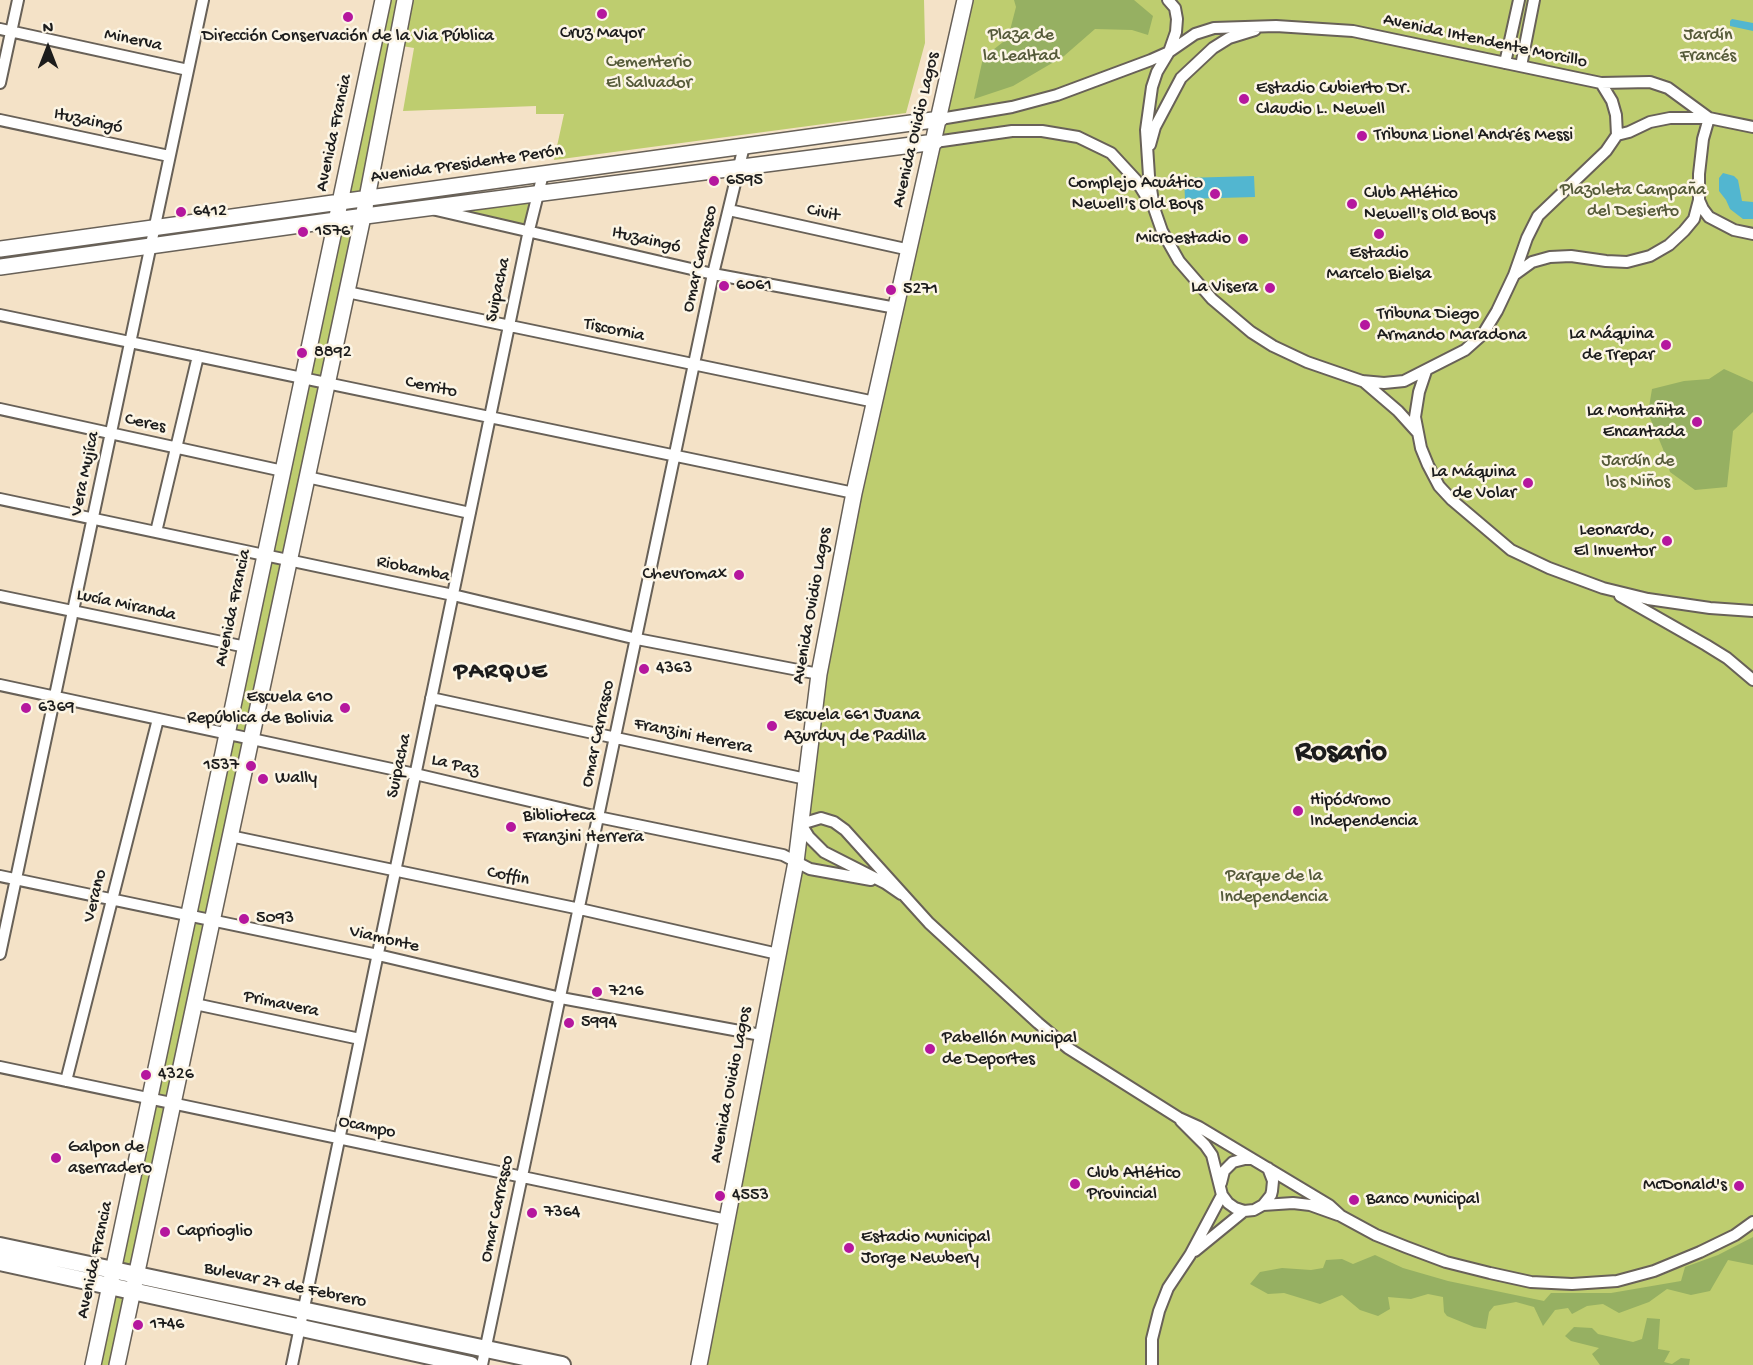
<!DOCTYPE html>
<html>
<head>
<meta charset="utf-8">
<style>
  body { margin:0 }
  #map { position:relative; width:1753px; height:1365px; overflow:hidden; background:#f4e2c7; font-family:"Gochi Hand",sans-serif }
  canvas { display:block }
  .north { position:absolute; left:18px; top:18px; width:60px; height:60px; -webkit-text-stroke:4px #fcf5e5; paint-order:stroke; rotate:0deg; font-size:16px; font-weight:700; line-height:24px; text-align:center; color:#1c1c1c }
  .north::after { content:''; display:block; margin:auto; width:21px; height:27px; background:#1c1c1c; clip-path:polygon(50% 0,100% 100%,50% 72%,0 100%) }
</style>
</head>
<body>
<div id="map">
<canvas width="1753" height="1365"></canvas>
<div class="north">N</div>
</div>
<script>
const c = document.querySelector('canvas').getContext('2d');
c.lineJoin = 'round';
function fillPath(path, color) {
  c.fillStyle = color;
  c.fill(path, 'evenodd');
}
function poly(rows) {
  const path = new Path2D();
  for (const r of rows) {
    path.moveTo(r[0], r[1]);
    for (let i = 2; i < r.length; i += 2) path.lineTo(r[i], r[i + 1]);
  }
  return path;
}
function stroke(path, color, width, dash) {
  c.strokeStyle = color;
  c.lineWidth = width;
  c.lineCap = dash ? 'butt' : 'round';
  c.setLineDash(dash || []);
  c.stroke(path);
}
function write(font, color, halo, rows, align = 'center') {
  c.font = font + ' "Gochi Hand",sans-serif';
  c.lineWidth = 5;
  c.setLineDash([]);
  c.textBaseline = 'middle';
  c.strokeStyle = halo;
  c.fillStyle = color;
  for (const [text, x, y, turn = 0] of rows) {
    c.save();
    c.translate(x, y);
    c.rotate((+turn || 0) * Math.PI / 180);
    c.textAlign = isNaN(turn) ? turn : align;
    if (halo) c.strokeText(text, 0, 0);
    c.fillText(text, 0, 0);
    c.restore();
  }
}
const green = poly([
  [383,0,405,0,117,1365,93,1365],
  [412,0,924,0,925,43,906,113,554,160,564,114,536,114,536,106,403,111,414,48,402,46],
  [965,0,1753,0,1753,1365,699,1365,761,1035,819,674],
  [532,201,527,223,522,225,463,211,463,209]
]);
const forest = poly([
  [1014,0,1134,0,1153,16,1148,35,1132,30,1095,29,1064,56,1013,86,974,99,983,58,1008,38,1016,7],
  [1724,369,1753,382,1753,412,1733,431,1727,487,1695,490,1670,472,1663,449,1648,413,1652,389,1684,381,1709,379],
  [1753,1237,1753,1265,1728,1260,1710,1291,1691,1295,1667,1289,1649,1302,1619,1313,1603,1304,1587,1306,1572,1314,1568,1308,1555,1310,1543,1326,1534,1307,1516,1302,1494,1306,1489,1312,1486,1329,1474,1327,1447,1316,1444,1312,1443,1297,1428,1294,1411,1299,1388,1297,1390,1309,1378,1316,1360,1310,1342,1295,1320,1304,1284,1293,1268,1294,1250,1284,1260,1272,1282,1268,1311,1270,1323,1268,1326,1260,1342,1259,1353,1264,1375,1255,1403,1268,1448,1281,1544,1301,1551,1293,1611,1293,1681,1281,1685,1267,1718,1255],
  [1647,1318,1660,1319,1658,1349,1670,1351,1664,1362,1672,1364,1681,1358,1690,1359,1689,1365,1600,1365,1592,1354,1599,1348,1571,1341,1565,1336,1574,1327,1592,1328,1598,1334,1633,1342,1642,1339]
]);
const water = poly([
  [1732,19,1753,23,1753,31,1730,26,1730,21],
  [1723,173,1734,176,1738,180,1742,201,1753,202,1753,219,1743,219,1730,209,1726,200,1719,191,1719,178],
  [1254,176,1255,197,1185,199,1184,178]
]);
const street = poly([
  [1168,0,1175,8,1177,19,1176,32,1169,52,1157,72,1152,87,1146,130,1149,176,1154,208,1162,231,1179,261,1212,299,1251,332,1273,346,1307,362,1362,381,1384,383,1404,381,1465,350,1483,334,1497,311,1514,275,1527,238,1538,216,1606,151,1617,135,1616,115,1612,101,1601,83],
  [0,29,188,70],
  [1505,63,1519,0],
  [1521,66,1534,0],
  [0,83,18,0],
  [1709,118,1703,139,1699,174,1699,200,1703,209,1709,217,1734,230,1753,234],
  [940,119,1012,107,1057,95,1151,60,1169,52,1195,34,1214,28,1276,26,1353,31,1601,83,1650,82,1668,88,1709,118,1753,127],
  [0,120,169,156],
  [1617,135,1629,132,1650,122,1670,118,1706,118],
  [935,142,1012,131,1042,131,1078,137,1111,153,1136,180,1151,204],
  [1150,145,1155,127,1181,78,1213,48,1229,38,1255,30],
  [436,210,713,274,896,308],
  [729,210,910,250],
  [1514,275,1532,262,1550,257,1571,256,1606,261,1627,262,1650,256,1669,245,1684,231,1694,219,1699,200],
  [347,292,875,402],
  [0,315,854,493],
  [1426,371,1419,392,1415,417,1421,448,1428,465,1439,486,1452,500,1511,550,1549,568,1603,588,1648,599,1710,608,1753,611],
  [1363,381,1398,411,1417,432],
  [0,409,283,471],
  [307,477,470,513],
  [0,499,453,595,637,639,819,674],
  [156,532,198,356],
  [0,596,246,647],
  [1620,596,1706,645,1727,658,1753,680],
  [0,685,415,774,598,817,783,855,810,869,871,880],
  [431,698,806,779],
  [230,836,580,909,778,954],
  [0,876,378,955,561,998,761,1035],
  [901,894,885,883,824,852,809,837,801,824,821,818,834,822,845,830,929,923,1038,1023,1068,1048,1179,1118,1199,1127,1329,1205,1341,1216,1376,1235,1406,1247,1446,1262,1490,1273,1531,1282,1572,1284,1617,1281,1654,1271,1700,1252,1735,1235,1753,1222],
  [0,954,203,0],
  [195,1004,360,1039],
  [0,1067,727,1220],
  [66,1081,158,719],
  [1181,1121,1205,1145,1212,1155,1222,1195,1228,1203,1235,1208,1244,1211,1254,1210,1263,1205,1271,1195,1272,1191,1273,1181,1268,1168],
  [1221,1183,1224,1171,1233,1162,1245,1159,1252,1159],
  [1263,1205,1293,1203,1310,1205,1338,1215],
  [1195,1251,1244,1211],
  [292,1365,529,230,543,174],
  [482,1365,713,274,744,146],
  [1152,1365,1152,1339,1159,1311,1168,1288,1190,1255,1222,1195]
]);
const secondary = poly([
  [0,249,940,119],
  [0,267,350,218,935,142],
  [93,1365,383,0],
  [117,1365,367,198,405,0],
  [699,1365,796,862,819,674,854,493,965,0]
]);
const primary = poly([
  [0,1246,562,1365],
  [0,1262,471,1365]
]);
const markers = [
  [602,14,6,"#b5179e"],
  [348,17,6,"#b5179e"],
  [1244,99,6,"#b5179e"],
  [1362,136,6,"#b5179e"],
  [714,181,6,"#b5179e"],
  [1215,194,6,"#b5179e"],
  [1352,204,6,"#b5179e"],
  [181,212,6,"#b5179e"],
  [303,232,6,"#b5179e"],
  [1379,234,6,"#b5179e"],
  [1243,239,6,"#b5179e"],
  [724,286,6,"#b5179e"],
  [1270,288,6,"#b5179e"],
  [891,290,6,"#b5179e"],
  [1365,325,6,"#b5179e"],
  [1666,345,6,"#b5179e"],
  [302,353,6,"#b5179e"],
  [1697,422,6,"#b5179e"],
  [1528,483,6,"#b5179e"],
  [1667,541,6,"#b5179e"],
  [739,575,6,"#b5179e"],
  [644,669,6,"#b5179e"],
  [26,708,6,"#b5179e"],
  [345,708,6,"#b5179e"],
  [772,726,6,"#b5179e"],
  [251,766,6,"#b5179e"],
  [263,779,6,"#b5179e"],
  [1298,811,6,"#b5179e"],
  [511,827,6,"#b5179e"],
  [244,919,6,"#b5179e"],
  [597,992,6,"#b5179e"],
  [569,1023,6,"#b5179e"],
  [930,1049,6,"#b5179e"],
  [146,1075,6,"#b5179e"],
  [56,1158,6,"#b5179e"],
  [1075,1184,6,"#b5179e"],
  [1739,1186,6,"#b5179e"],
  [720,1196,6,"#b5179e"],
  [1354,1200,6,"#b5179e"],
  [532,1213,6,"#b5179e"],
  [165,1232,6,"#b5179e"],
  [849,1248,6,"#b5179e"],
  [138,1325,6,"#b5179e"]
];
const poiNames = [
  ["Cruz Mayor",602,34,"center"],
  ["Dirección Conservación de la Via Pública",348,37,"center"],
  ["Estadio Cubierto Dr.",1256,89],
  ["Claudio L. Newell",1256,110],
  ["Tribuna Lionel Andrés Messi",1374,136],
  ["6595",726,181],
  ["Complejo Acuático",1203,184,"right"],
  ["Newell's Old Boys",1203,205,"right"],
  ["Club Atlético",1364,194],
  ["Newell's Old Boys",1364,215],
  ["6412",193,212],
  ["1576",315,232],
  ["Microestadio",1231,239,"right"],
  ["Estadio",1379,254,"center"],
  ["Marcelo Bielsa",1379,275,"center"],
  ["6061",736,286],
  ["La Visera",1258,288,"right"],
  ["5271",903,290],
  ["Tribuna Diego",1377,315],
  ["Armando Maradona",1377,336],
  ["La Máquina",1654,335,"right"],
  ["de Trepar",1654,356,"right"],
  ["8892",314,353],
  ["La Montañita",1685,412,"right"],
  ["Encantada",1685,433,"right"],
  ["La Máquina",1516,473,"right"],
  ["de Volar",1516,494,"right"],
  ["Leonardo,",1655,531,"right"],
  ["El Inventor",1655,552,"right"],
  ["Chevromax",727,575,"right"],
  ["4363",656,669],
  ["Escuela 610",333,698,"right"],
  ["República de Bolivia",333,719,"right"],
  ["6369",38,708],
  ["Escuela 661 Juana",784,716],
  ["Azurduy de Padilla",784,737],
  ["1537",239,766,"right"],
  ["Wally",275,779],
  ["Hipódromo",1310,801],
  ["Independencia",1310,822],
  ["Biblioteca",523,817],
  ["Franzini Herrera",523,838],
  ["5093",256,919],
  ["7216",609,992],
  ["5994",581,1023],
  ["Pabellón Municipal",942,1039],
  ["de Deportes",942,1060],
  ["4326",158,1075],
  ["Galpon de",68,1148],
  ["aserradero",68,1169],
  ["Club Atlético",1087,1174],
  ["Provincial",1087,1195],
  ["McDonald's",1727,1186,"right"],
  ["4553",732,1196],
  ["Banco Municipal",1366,1200],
  ["7364",544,1213],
  ["Caprioglio",177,1232],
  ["Estadio Municipal",861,1238],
  ["Jorge Newbery",861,1259],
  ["1746",150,1325]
];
const parkNames = [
  ["Plaza de",1021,36],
  ["la Lealtad",1021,57],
  ["Jardín",1708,36],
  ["Francés",1708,57],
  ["Cementerio",649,63],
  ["El Salvador",649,84],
  ["Plazoleta Campaña",1633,191],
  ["del Desierto",1633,212],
  ["Jardín de",1638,462],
  ["los Niños",1638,483],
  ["Parque de la",1274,877],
  ["Independencia",1274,898]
];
const streetNames = [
  ["Minerva",133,41,12],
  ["Avenida Intendente Morcillo",1485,42,12],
  ["Ituzaingó",88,122,12],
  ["Avenida Ovidio Lagos",917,130,-77],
  ["Avenida Francia",335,133,-78],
  ["Avenida Presidente Perón",467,165,-8],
  ["Civit",823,214,12],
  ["Ituzaingó",646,241,13],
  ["Omar Carrasco",701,259,-77],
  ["Suipacha",499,290,-78],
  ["Tiscornia",614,331,12],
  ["Cerrito",431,388,12],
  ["Ceres",145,424,12],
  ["Vera Mujíca",86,474,-78],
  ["Riobamba",413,570,12],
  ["Lucía Miranda",126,606,12],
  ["Avenida Ovidio Lagos",813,606,-80],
  ["Avenida Francia",234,608,-78],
  ["Omar Carrasco",599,734,-78],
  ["Franzini Herrera",693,737,12],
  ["Suipacha",400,766,-78],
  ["La Paz",455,766,13],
  ["Coffin",508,877,11],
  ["Verano",96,896,-76],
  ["Viamonte",384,940,13],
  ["Primavera",281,1005,12],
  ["Avenida Ovidio Lagos",732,1085,-79],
  ["Ocampo",367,1128,12],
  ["Omar Carrasco",498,1209,-78],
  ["Avenida Francia",96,1260,-78],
  ["Bulevar 27 de Febrero",285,1286,12]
];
const districtNames = [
  ["PARQUE",501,673]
];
const townNames = [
  ["Rosario",1341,754]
];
fillPath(green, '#becd6f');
fillPath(forest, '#96b062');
fillPath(water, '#52b6d0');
stroke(street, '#686158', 14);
stroke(secondary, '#686158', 18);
stroke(primary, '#686158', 20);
stroke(street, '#fff', 10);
stroke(secondary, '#fff', 15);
stroke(primary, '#fff', 16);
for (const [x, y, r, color] of markers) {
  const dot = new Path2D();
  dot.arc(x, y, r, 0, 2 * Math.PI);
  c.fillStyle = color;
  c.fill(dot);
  stroke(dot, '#fcf5e5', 2);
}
write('18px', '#1c1c1c', '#fcf5e5', poiNames, 'left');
write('18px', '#555a39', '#fcf5e5', parkNames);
write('18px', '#1c1c1c', '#fcf5e5', streetNames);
c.letterSpacing = '1.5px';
write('bold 24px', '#1c1c1c', '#fcf5e5', districtNames);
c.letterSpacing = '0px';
write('bold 30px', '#1c1c1c', '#fcf5e5', townNames);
</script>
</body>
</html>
